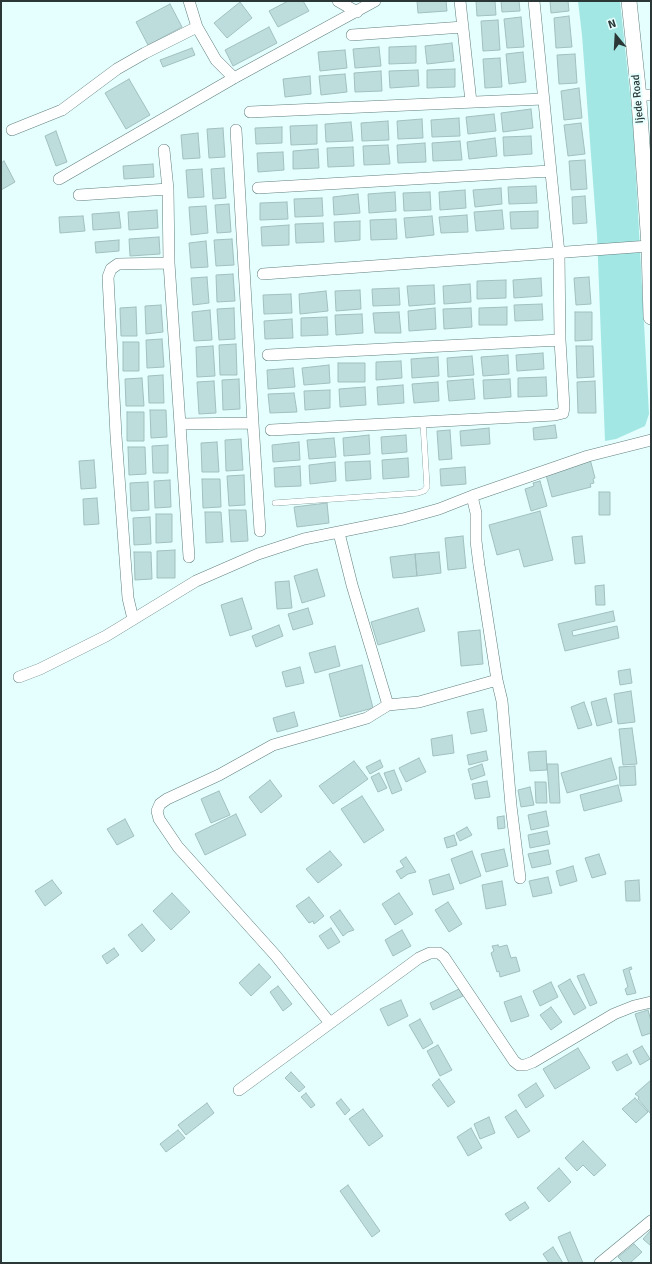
<!DOCTYPE html>
<html>
<head>
<meta charset="utf-8">
<style>
  body { margin:0 }
  #map { position:relative; width:652px; height:1264px; overflow:hidden; background:#e4fffd; font-family:Signika,sans-serif }
  canvas { display:block }
  .frame { position:absolute; inset:0; border:2px solid #2a3736; pointer-events:none }
  .north { position:absolute; left:596px; top:16px; width:40px; height:40px; -webkit-text-stroke:3px #e4fffd; paint-order:stroke; rotate:342deg; font-size:11px; font-weight:700; line-height:16px; text-align:center; color:#2a3736 }
  .north::after { content:''; display:block; margin:auto; width:14px; height:18px; background:#2a3736; clip-path:polygon(50% 0,100% 100%,50% 72%,0 100%) }
</style>
</head>
<body>
<div id="map">
<canvas width="652" height="1264"></canvas>
<div class="frame"></div>
<div class="north">N</div>
</div>
<script>
const c = document.querySelector('canvas').getContext('2d');
c.lineJoin = 'round';
function fillPath(path, color) {
  c.fillStyle = color;
  c.fill(path, 'evenodd');
}
function poly(rows) {
  const path = new Path2D();
  for (const r of rows) {
    path.moveTo(r[0], r[1]);
    for (let i = 2; i < r.length; i += 2) path.lineTo(r[i], r[i + 1]);
  }
  return path;
}
function stroke(path, color, width, dash) {
  c.strokeStyle = color;
  c.lineWidth = width;
  c.lineCap = dash ? 'butt' : 'round';
  c.setLineDash(dash || []);
  c.stroke(path);
}
function write(font, color, halo, rows, align = 'center') {
  c.font = font + ' Signika,sans-serif';
  c.lineWidth = 4;
  c.setLineDash([]);
  c.textBaseline = 'middle';
  c.strokeStyle = halo;
  c.fillStyle = color;
  for (const [text, x, y, turn = 0] of rows) {
    c.save();
    c.translate(x, y);
    c.rotate((+turn || 0) * Math.PI / 180);
    c.textAlign = isNaN(turn) ? turn : align;
    if (halo) c.strokeText(text, 0, 0);
    c.fillText(text, 0, 0);
    c.restore();
  }
}
const green = poly([
  [578,1,620,1,633,122,649,414,645,426,616,439,605,441,597,235,582,35]
]);
const building = poly([
  [288,1,303,1,309,11,278,27,269,11,288,1],
  [417,1,446,1,447,11,418,13,417,1],
  [476,1,495,1,496,15,477,16,476,1],
  [501,1,519,1,520,11,502,12,501,1],
  [550,1,568,1,569,11,551,13,550,1],
  [240,2,252,18,227,38,214,23,240,2],
  [170,4,182,27,148,45,136,22,170,4],
  [569,16,572,47,556,48,554,18,569,16],
  [521,17,524,47,507,48,504,19,521,17],
  [498,20,500,50,483,51,481,21,498,20],
  [269,27,277,43,233,66,225,50,269,27],
  [452,43,454,61,427,64,425,46,452,43],
  [416,46,416,63,389,64,389,47,416,46],
  [379,47,381,66,355,68,353,49,379,47],
  [192,48,195,55,163,67,160,60,192,48],
  [345,50,347,68,320,71,318,52,345,50],
  [523,52,526,82,509,84,506,54,523,52],
  [575,54,577,83,559,84,557,55,575,54],
  [500,58,502,87,485,88,483,59,500,58],
  [455,69,455,87,427,88,427,70,455,69],
  [418,70,419,86,390,88,389,71,418,70],
  [381,71,382,91,355,92,354,73,381,71],
  [345,74,347,92,321,95,319,76,345,74],
  [310,76,311,94,285,97,283,79,310,76],
  [129,79,150,115,126,129,105,93,129,79],
  [579,88,582,118,564,120,561,91,579,88],
  [531,109,533,128,503,132,501,113,531,109],
  [494,114,496,131,468,134,466,117,494,114],
  [459,118,460,136,432,137,431,120,459,118],
  [422,119,423,138,398,139,397,121,422,119],
  [388,121,389,140,362,141,361,123,388,121],
  [351,122,353,141,326,142,325,124,351,122],
  [581,123,585,154,568,156,564,125,581,123],
  [317,125,317,144,291,145,290,126,317,125],
  [282,127,282,143,256,144,255,128,282,127],
  [223,128,225,157,209,158,207,129,223,128],
  [56,131,67,162,56,166,45,136,56,131],
  [198,133,200,158,183,159,181,135,198,133],
  [531,136,532,154,504,156,503,137,531,136],
  [495,138,497,156,469,159,467,142,495,138],
  [460,141,462,160,433,161,432,143,460,141],
  [425,143,426,162,398,163,397,145,425,143],
  [388,145,390,164,364,165,363,146,388,145],
  [353,147,354,166,328,167,327,148,353,147],
  [318,149,319,168,293,169,293,151,318,149],
  [283,152,284,170,258,172,257,153,283,152],
  [585,160,587,189,571,190,569,161,585,160],
  [4,161,15,182,1,190,1,163,4,161],
  [153,164,154,177,124,179,123,166,153,164],
  [224,168,226,198,213,199,211,169,224,168],
  [202,169,204,197,188,198,186,170,202,169],
  [536,186,537,203,509,204,508,187,536,186],
  [501,188,502,204,475,207,473,190,501,188],
  [465,190,466,208,440,210,439,192,465,190],
  [395,192,396,211,369,213,368,194,395,192],
  [430,192,431,210,404,211,403,193,430,192],
  [358,194,360,213,334,215,333,197,358,194],
  [585,196,587,223,573,224,572,197,585,196],
  [322,198,323,216,295,217,294,199,322,198],
  [287,202,288,219,260,220,260,203,287,202],
  [229,204,231,232,217,233,215,205,229,204],
  [206,206,208,233,191,235,189,207,206,206],
  [157,210,158,228,129,230,128,212,157,210],
  [502,210,504,229,476,231,474,212,502,210],
  [538,211,538,228,511,229,510,212,538,211],
  [119,212,121,228,93,230,92,214,119,212],
  [467,215,468,232,441,233,439,217,467,215],
  [83,216,85,231,60,233,59,217,83,216],
  [432,216,434,235,406,238,404,218,432,216],
  [396,219,397,239,371,240,370,220,396,219],
  [360,221,360,240,335,242,334,222,360,221],
  [323,223,324,242,296,243,295,224,323,223],
  [289,225,289,245,262,246,261,227,289,225],
  [159,237,160,254,130,256,129,239,159,237],
  [232,239,234,265,216,266,214,240,232,239],
  [119,240,119,251,96,253,95,242,119,240],
  [206,241,208,267,191,268,189,243,206,241],
  [233,274,235,301,217,302,216,275,233,274],
  [207,277,209,303,193,305,191,278,207,277],
  [589,277,591,304,576,305,574,278,589,277],
  [541,278,542,296,514,298,513,280,541,278],
  [506,280,506,298,477,299,477,281,506,280],
  [470,284,471,302,444,304,443,286,470,284],
  [434,285,435,304,409,306,407,286,434,285],
  [399,288,400,305,373,306,372,289,399,288],
  [360,290,361,309,336,311,335,291,360,290],
  [326,291,328,311,300,314,299,294,326,291],
  [291,294,292,313,264,314,263,295,291,294],
  [542,304,543,320,515,321,514,305,542,304],
  [161,305,163,332,146,334,145,306,161,305],
  [136,307,137,336,121,336,120,308,136,307],
  [507,307,507,325,479,325,479,308,507,307],
  [234,308,235,339,219,340,217,309,234,308],
  [435,308,436,329,409,331,408,311,435,308],
  [471,308,472,327,444,329,443,309,471,308],
  [210,310,212,340,194,341,192,312,210,310],
  [399,312,401,333,375,333,373,313,399,312],
  [575,312,592,312,592,340,575,341,575,312],
  [362,314,363,333,336,335,335,315,362,314],
  [327,317,328,335,301,336,301,318,327,317],
  [292,319,293,338,265,339,264,321,292,319],
  [162,339,164,367,147,368,146,340,162,339],
  [123,342,139,342,139,371,123,371,123,342],
  [236,344,237,375,220,375,219,345,236,344],
  [213,346,215,376,197,377,196,347,213,346],
  [576,346,593,346,594,377,577,378,576,346],
  [543,353,544,369,517,371,516,355,543,353],
  [508,355,509,374,483,376,481,357,508,355],
  [472,356,474,375,448,377,447,358,472,356],
  [438,357,439,376,412,378,411,359,438,357],
  [401,361,402,378,376,380,376,362,401,361],
  [338,363,365,363,365,382,338,382,338,363],
  [329,365,330,383,304,385,302,368,329,365],
  [293,368,295,387,268,389,267,370,293,368],
  [163,375,164,403,149,403,148,376,163,375],
  [546,377,547,396,518,397,518,378,546,377],
  [142,378,144,406,126,406,125,379,142,378],
  [239,379,240,409,223,410,222,380,239,379],
  [473,379,475,399,449,401,447,381,473,379],
  [510,379,511,397,484,399,483,380,510,379],
  [214,381,216,413,199,414,197,382,214,381],
  [595,381,596,413,578,413,577,382,595,381],
  [438,382,439,401,414,403,412,384,438,382],
  [403,385,404,403,378,405,377,387,403,385],
  [365,387,366,405,340,407,339,389,365,387],
  [330,390,330,408,305,410,304,391,330,390],
  [294,393,297,412,270,413,268,394,294,393],
  [150,410,166,410,167,437,151,438,150,410],
  [127,412,144,412,144,441,127,441,127,412],
  [555,425,557,438,534,440,533,428,555,425],
  [489,428,490,444,461,446,460,431,489,428],
  [450,430,452,459,439,460,437,431,450,430],
  [369,435,370,454,344,456,343,438,369,435],
  [406,435,407,452,382,454,381,437,406,435],
  [334,438,336,457,309,459,307,440,334,438],
  [241,439,243,470,226,471,225,440,241,439],
  [217,442,219,472,202,472,201,443,217,442],
  [299,442,300,460,273,462,272,445,299,442],
  [168,445,168,473,153,473,152,446,168,445],
  [128,447,145,447,146,474,129,475,128,447],
  [408,458,409,477,383,479,382,460,408,458],
  [590,459,595,478,593,479,594,483,590,484,591,487,552,497,545,471,590,459],
  [94,460,96,488,81,489,79,461,94,460],
  [370,461,371,479,346,481,345,462,370,461],
  [335,462,336,481,310,484,309,465,335,462],
  [300,466,301,486,275,487,274,468,300,466],
  [465,467,466,484,441,486,440,469,465,467],
  [244,475,245,505,229,506,227,476,244,475],
  [202,479,220,479,221,507,203,508,202,479],
  [170,480,171,507,155,508,154,481,170,480],
  [540,481,547,506,531,511,525,489,534,486,533,483,540,481],
  [148,482,149,510,131,511,130,483,148,482],
  [599,492,610,492,610,515,599,515,599,492],
  [97,498,99,524,84,525,83,499,97,498],
  [327,503,329,523,297,527,294,507,327,503],
  [229,510,246,510,248,541,231,542,229,510],
  [540,511,553,560,524,567,519,549,497,555,489,525,540,511],
  [205,512,221,512,223,542,206,543,205,512],
  [156,514,172,514,172,542,156,543,156,514],
  [150,517,151,544,134,545,133,518,150,517],
  [463,536,466,568,448,570,445,538,463,536],
  [582,536,585,563,575,564,572,537,582,536],
  [175,550,175,578,157,578,157,551,175,550],
  [134,552,151,552,152,579,135,580,134,552],
  [439,552,441,573,417,576,415,554,439,552],
  [415,554,417,576,393,578,390,557,415,554],
  [317,569,325,596,302,603,294,576,317,569],
  [289,581,292,608,277,609,275,582,289,581],
  [604,585,605,605,596,605,595,586,604,585],
  [242,598,252,629,230,636,221,605,242,598],
  [308,608,313,624,293,630,288,614,308,608],
  [418,608,425,631,378,645,371,622,418,608],
  [613,611,615,621,572,631,573,636,617,626,619,638,565,651,558,624,613,611],
  [279,625,283,636,256,647,252,636,279,625],
  [480,630,483,664,461,666,458,632,480,630],
  [335,646,340,666,315,673,309,653,335,646],
  [362,665,373,708,340,717,329,674,362,665],
  [300,667,304,683,286,687,282,672,300,667],
  [630,669,632,683,620,685,618,671,630,669],
  [631,691,635,722,618,724,614,694,631,691],
  [606,698,612,722,597,726,591,702,606,698],
  [584,702,592,725,578,729,571,707,584,702],
  [483,709,487,731,471,734,467,712,483,709],
  [294,712,298,726,277,732,273,718,294,712],
  [632,728,637,764,623,765,619,729,632,728],
  [452,735,454,753,433,756,431,739,452,735],
  [486,751,488,760,469,765,467,755,486,751],
  [546,751,547,770,530,771,528,752,546,751],
  [419,758,426,772,406,782,399,768,419,758],
  [611,758,617,779,567,793,561,773,611,758],
  [380,760,383,767,370,774,366,767,380,760],
  [354,761,368,779,333,804,319,786,354,761],
  [482,764,485,775,471,780,468,769,482,764],
  [547,764,558,764,560,803,550,803,547,764],
  [635,766,636,785,620,786,619,767,635,766],
  [394,770,402,790,392,794,384,773,394,770],
  [379,773,387,788,378,792,371,777,379,773],
  [270,780,282,796,261,813,249,797,270,780],
  [487,781,490,797,475,799,472,784,487,781],
  [535,782,546,782,547,803,536,803,535,782],
  [618,785,622,801,584,811,580,795,618,785],
  [530,787,534,805,521,807,518,790,530,787],
  [219,791,230,815,211,823,201,799,219,791],
  [362,796,384,830,364,843,341,809,362,796],
  [546,811,549,826,531,830,528,815,546,811],
  [236,814,246,835,205,855,195,834,236,814],
  [504,816,505,828,498,829,497,817,504,816],
  [125,819,134,836,117,845,107,829,125,819],
  [467,827,472,835,460,841,456,833,467,827],
  [547,831,550,844,530,848,528,835,547,831],
  [454,835,457,845,447,848,444,838,454,835],
  [504,849,508,866,486,872,481,854,504,849],
  [548,850,551,864,532,868,528,854,548,850],
  [330,851,342,865,318,883,306,869,330,851],
  [472,851,481,876,460,884,451,859,472,851],
  [599,854,606,874,592,878,585,858,599,854],
  [406,857,416,872,408,874,401,879,396,871,404,867,400,861,406,857],
  [573,866,577,881,560,886,556,871,573,866],
  [449,874,454,889,433,895,429,880,449,874],
  [548,877,552,893,533,897,529,881,548,877],
  [52,880,62,893,45,906,35,891,52,880],
  [639,880,640,901,626,901,625,881,639,880],
  [502,881,506,905,486,909,482,885,502,881],
  [172,893,190,912,171,930,153,911,172,893],
  [399,893,413,914,395,925,382,904,399,893],
  [309,897,324,916,314,924,313,921,309,923,296,906,309,897],
  [448,902,462,924,449,932,435,910,448,902],
  [340,910,354,930,348,932,343,936,330,917,340,910],
  [142,924,155,940,142,952,128,935,142,924],
  [331,928,340,942,328,949,319,936,331,928],
  [402,930,411,946,393,956,385,940,402,930],
  [498,945,499,947,507,945,511,958,516,957,520,971,500,977,499,971,497,972,491,953,494,951,492,946,498,945],
  [114,948,119,955,107,964,102,956,114,948],
  [259,964,271,977,251,996,239,983,259,964],
  [631,967,632,969,629,970,636,993,627,995,625,989,628,987,623,970,631,967],
  [584,974,597,1003,590,1006,577,976,584,974],
  [570,979,586,1008,574,1015,558,986,570,979],
  [551,982,558,997,540,1006,533,991,551,982],
  [278,986,292,1004,283,1011,270,992,278,986],
  [459,989,463,996,433,1010,430,1003,459,989],
  [521,996,529,1016,511,1022,504,1002,521,996],
  [401,1000,408,1016,388,1026,380,1009,401,1000],
  [551,1007,562,1022,551,1030,540,1015,551,1007],
  [648,1010,651,1021,651,1033,642,1036,635,1014,648,1010],
  [420,1019,433,1043,423,1049,409,1025,420,1019],
  [438,1045,452,1070,440,1076,427,1051,438,1045],
  [642,1046,650,1059,640,1065,633,1051,642,1046],
  [578,1048,590,1068,555,1089,543,1069,578,1048],
  [627,1054,632,1063,617,1071,612,1062,627,1054],
  [291,1072,305,1087,299,1092,285,1078,291,1072],
  [439,1079,455,1102,448,1107,432,1085,439,1079],
  [651,1080,651,1113,650,1113,638,1099,639,1097,635,1094,651,1080],
  [536,1083,544,1096,526,1108,518,1095,536,1083],
  [306,1093,315,1105,311,1108,301,1097,306,1093],
  [635,1098,648,1112,636,1123,622,1109,635,1098],
  [341,1099,350,1110,345,1115,336,1103,341,1099],
  [207,1103,214,1113,186,1135,178,1125,207,1103],
  [363,1109,383,1136,369,1146,349,1119,363,1109],
  [516,1110,530,1131,518,1138,505,1117,516,1110],
  [489,1117,495,1133,480,1139,474,1124,489,1117],
  [471,1128,482,1148,468,1156,457,1137,471,1128],
  [178,1130,185,1138,166,1152,160,1144,178,1130],
  [583,1141,606,1165,594,1176,583,1165,577,1171,565,1158,583,1141],
  [559,1168,571,1182,549,1202,537,1188,559,1168],
  [348,1185,380,1231,372,1237,340,1191,348,1185],
  [525,1202,529,1208,510,1221,505,1214,525,1202],
  [651,1230,651,1246,643,1239,651,1230],
  [570,1232,583,1263,569,1263,558,1237,570,1232],
  [634,1244,642,1252,630,1263,624,1263,618,1257,634,1244],
  [553,1247,563,1263,549,1263,543,1254,553,1247]
]);
const service = poly([
  [275,503,418,493,424,491,427,487,423,422]
]);
const minor = poly([
  [189,1,197,27,212,53,216,60,234,78],
  [338,1,357,12],
  [460,1,471,102],
  [352,35,463,27],
  [638,95,651,95],
  [250,112,543,99],
  [12,130,62,110,117,69,145,53,197,27],
  [236,130,253,423,260,531],
  [164,150,168,189,169,263,189,557],
  [59,179,234,78,375,1],
  [258,188,550,171],
  [79,195,168,189],
  [263,274,649,246],
  [268,355,560,340],
  [181,424,253,423],
  [271,430,555,415,563,413,564,407,560,340,559,253,534,1],
  [472,496,476,513,476,541,479,565,497,680,502,701,511,806,520,878],
  [339,533,352,585,388,705],
  [133,619,128,598,116,436,108,277,111,269,118,264,169,263],
  [19,677,40,669,106,636,196,581,258,554,304,539,403,519,439,509,472,496,588,456,651,440],
  [330,1023,276,956,178,847,159,819,157,811,160,804,167,799,219,775,273,745,367,718,388,705,419,702,497,680],
  [239,1090,419,958,430,953,439,953,444,957,514,1061,519,1065,525,1065,533,1062,614,1014,634,1006,651,1002],
  [600,1263,651,1221]
]);
const secondary = poly([
  [629,1,638,87,644,172,649,246,651,317]
]);
const streetNames = [
  ["Ijede Road",638,99,-95]
];
fillPath(green, '#a3e7e5');
fillPath(building, '#bddddc');
stroke(building, '#a1c0bf', 1);
stroke(service, '#627f7e', 6);
stroke(minor, '#627f7e', 12);
stroke(secondary, '#627f7e', 16);
stroke(service, '#fff', 5.5);
stroke(minor, '#fff', 11);
stroke(secondary, '#fff', 15);
write('11px', '#2a3736', '#e4fffd', streetNames);
</script>
</body>
</html>
